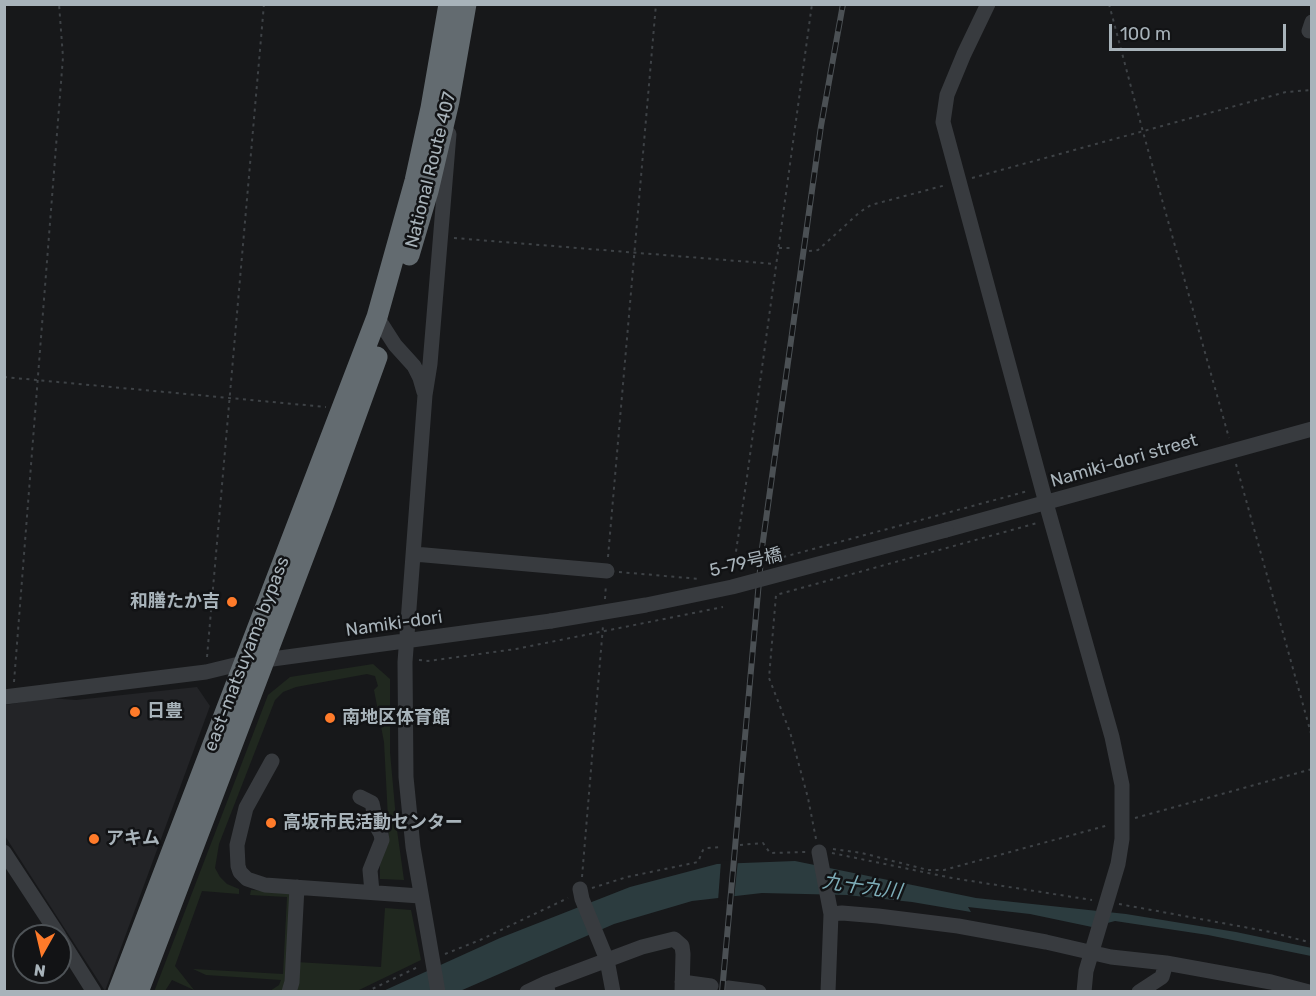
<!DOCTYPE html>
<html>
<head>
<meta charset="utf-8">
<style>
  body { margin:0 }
  #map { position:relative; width:1316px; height:996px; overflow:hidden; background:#17181a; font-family:Rubik,sans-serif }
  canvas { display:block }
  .frame { position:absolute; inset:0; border:6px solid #a8b3ba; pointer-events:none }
  .north { position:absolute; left:12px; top:924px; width:60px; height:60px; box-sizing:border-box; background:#121315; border:2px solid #4e5357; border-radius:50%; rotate:188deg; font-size:16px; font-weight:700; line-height:24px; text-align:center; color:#a8b3ba }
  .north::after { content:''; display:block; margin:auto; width:21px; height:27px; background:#ff7b2a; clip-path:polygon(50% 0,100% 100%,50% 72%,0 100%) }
  .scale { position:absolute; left:1109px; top:24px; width:177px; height:27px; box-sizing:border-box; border:3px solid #a8b3ba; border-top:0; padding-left:8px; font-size:18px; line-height:21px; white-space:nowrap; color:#a8b3ba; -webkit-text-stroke:4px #121315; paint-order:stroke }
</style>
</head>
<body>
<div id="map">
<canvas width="1316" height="996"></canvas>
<div class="frame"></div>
<div class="north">N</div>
<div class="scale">100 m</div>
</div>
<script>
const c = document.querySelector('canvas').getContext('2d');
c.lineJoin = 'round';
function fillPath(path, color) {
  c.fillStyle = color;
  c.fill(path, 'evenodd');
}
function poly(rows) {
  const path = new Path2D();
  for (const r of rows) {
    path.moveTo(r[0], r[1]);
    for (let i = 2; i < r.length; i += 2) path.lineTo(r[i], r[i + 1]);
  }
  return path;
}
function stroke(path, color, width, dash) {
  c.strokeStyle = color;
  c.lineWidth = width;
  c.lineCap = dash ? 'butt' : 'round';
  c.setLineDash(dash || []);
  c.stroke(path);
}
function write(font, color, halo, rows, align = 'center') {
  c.font = font + ' Rubik,"Noto Sans JP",sans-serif';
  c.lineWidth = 5;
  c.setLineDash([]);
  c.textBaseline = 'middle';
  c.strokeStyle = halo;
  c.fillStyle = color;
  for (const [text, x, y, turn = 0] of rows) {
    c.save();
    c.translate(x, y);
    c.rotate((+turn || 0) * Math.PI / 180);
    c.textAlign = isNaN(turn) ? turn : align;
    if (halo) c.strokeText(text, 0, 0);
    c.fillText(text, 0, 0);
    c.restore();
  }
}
const built = poly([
  [197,687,210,706,105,991,5,836,5,705,49,698,76,700]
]);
const green = poly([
  [373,664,390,679,390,752,397,830,404,880,380,879,380,859,388,844,389,837,384,742,374,690,378,686,375,676,367,674,296,687,283,692,275,700,219,844,215,868,220,877,227,884,239,889,239,894,202,891,175,966,194,990,172,980,165,991,154,992,268,695,290,677],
  [251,890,291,892,286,983,281,991,270,991,279,985,281,980,206,975,193,969,283,974,287,897,250,895],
  [385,908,411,910,421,960,357,991,294,992,296,962,381,967]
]);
const water = poly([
  [795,861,976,898,1126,914,1236,932,1312,948,1311,956,1208,935,1115,921,1092,927,1030,914,968,907,971,912,912,902,847,895,762,893,692,901,614,924,460,991,381,992,500,938,630,887,717,864]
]);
const pier = poly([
  [738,860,734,899,718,901,721,861]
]);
const path = poly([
  [1109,4,1143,132,1229,438],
  [972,178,1286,92,1312,90],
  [454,238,775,264],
  [779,248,791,248],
  [809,251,818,250,860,212,871,205,946,185],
  [4,377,326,407],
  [1236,464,1312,737],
  [608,557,656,4],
  [776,559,1028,491],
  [619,572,700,579],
  [730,573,734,565,747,477,812,4],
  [605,599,606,584],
  [207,657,264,4],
  [419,660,428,661,516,649,723,607],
  [14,682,63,57,59,4],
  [1135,818,1312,769],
  [816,839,808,798,790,732,769,678,776,595,1037,523],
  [740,845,763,843,770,853,806,852],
  [833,849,862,853,928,870,944,870,1109,825],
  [832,853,952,878,1092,900],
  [582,877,603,626],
  [592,888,627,877,698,862,703,850,706,848,722,847],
  [1119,904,1271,932,1312,943],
  [445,954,480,940,568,898],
  [366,992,420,966]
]);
const minor = poly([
  [988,4,964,54,947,95,943,122,1046,503,1112,737,1122,785,1122,839,1118,864,1086,971,1084,992],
  [1309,31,1312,22],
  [377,317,395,345,414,366,420,378,424,392],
  [946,530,1312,429],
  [414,554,607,571],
  [4,697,206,672,243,663,551,621],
  [272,761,246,808,237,845,238,866,240,872,247,879,265,885,420,896],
  [360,797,372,803,377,827,381,834,382,840,370,870,372,892],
  [4,852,59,936],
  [819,852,831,914,828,992],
  [580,889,582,899,607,960,613,992],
  [831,914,842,913,878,916,958,926,1046,942,1111,957,1166,963,1271,982,1309,992],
  [60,938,94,992],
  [682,982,711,986],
  [546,983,642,947,674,939,682,946,683,954,682,992],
  [728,988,759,992],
  [289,992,292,982,297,887],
  [438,992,413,847,406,777,405,662,425,395,430,364,449,134],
  [527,992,546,983,548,992],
  [1139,992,1162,977,1166,963]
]);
const highway = poly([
  [409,255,428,191,449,101,466,4],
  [118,992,377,317,415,181,431,108,449,4],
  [138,992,324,503,377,357]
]);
const rail = poly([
  [722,992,762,548,821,126,843,4]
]);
const minorBridge = poly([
  [551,621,646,605,732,587,946,530]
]);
const markers = [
  [232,602,6,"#ff7b2a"],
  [135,712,6,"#ff7b2a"],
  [330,718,6,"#ff7b2a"],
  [271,823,6,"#ff7b2a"],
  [94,839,6,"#ff7b2a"]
];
const streetNames = [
  ["National Route 407",431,170,-76],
  ["Namiki-dori street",1124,461,-16],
  ["5-79号橋",746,563,-13],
  ["Namiki-dori",394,624,-8],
  ["east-matsuyama bypass",247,654,-69]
];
const poiNames = [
  ["和膳たか吉",220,602,"right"],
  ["日豊",147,712],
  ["南地区体育館",342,718],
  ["高坂市民活動センター",283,823],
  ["アキム",106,839]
];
const waterNames = [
  ["九十九川",862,887,8]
];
fillPath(built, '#232427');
fillPath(green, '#20281f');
fillPath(water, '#2c3c3f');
fillPath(pier, '#17181a');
stroke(path, '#3e4246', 2, [3, 4.5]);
stroke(minor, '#383b3f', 15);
stroke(highway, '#636b70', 21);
stroke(rail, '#4b5054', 6);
stroke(rail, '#121315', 4, [11]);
stroke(minorBridge, '#383b3f', 15);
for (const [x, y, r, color] of markers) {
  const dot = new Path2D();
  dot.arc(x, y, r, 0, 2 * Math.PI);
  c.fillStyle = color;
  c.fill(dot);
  stroke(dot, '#121315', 2);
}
write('18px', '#a8b3ba', '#121315', streetNames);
write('bold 18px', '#a8b3ba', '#121315', poiNames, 'left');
write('italic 20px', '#7dadb8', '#121315', waterNames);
</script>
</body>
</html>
